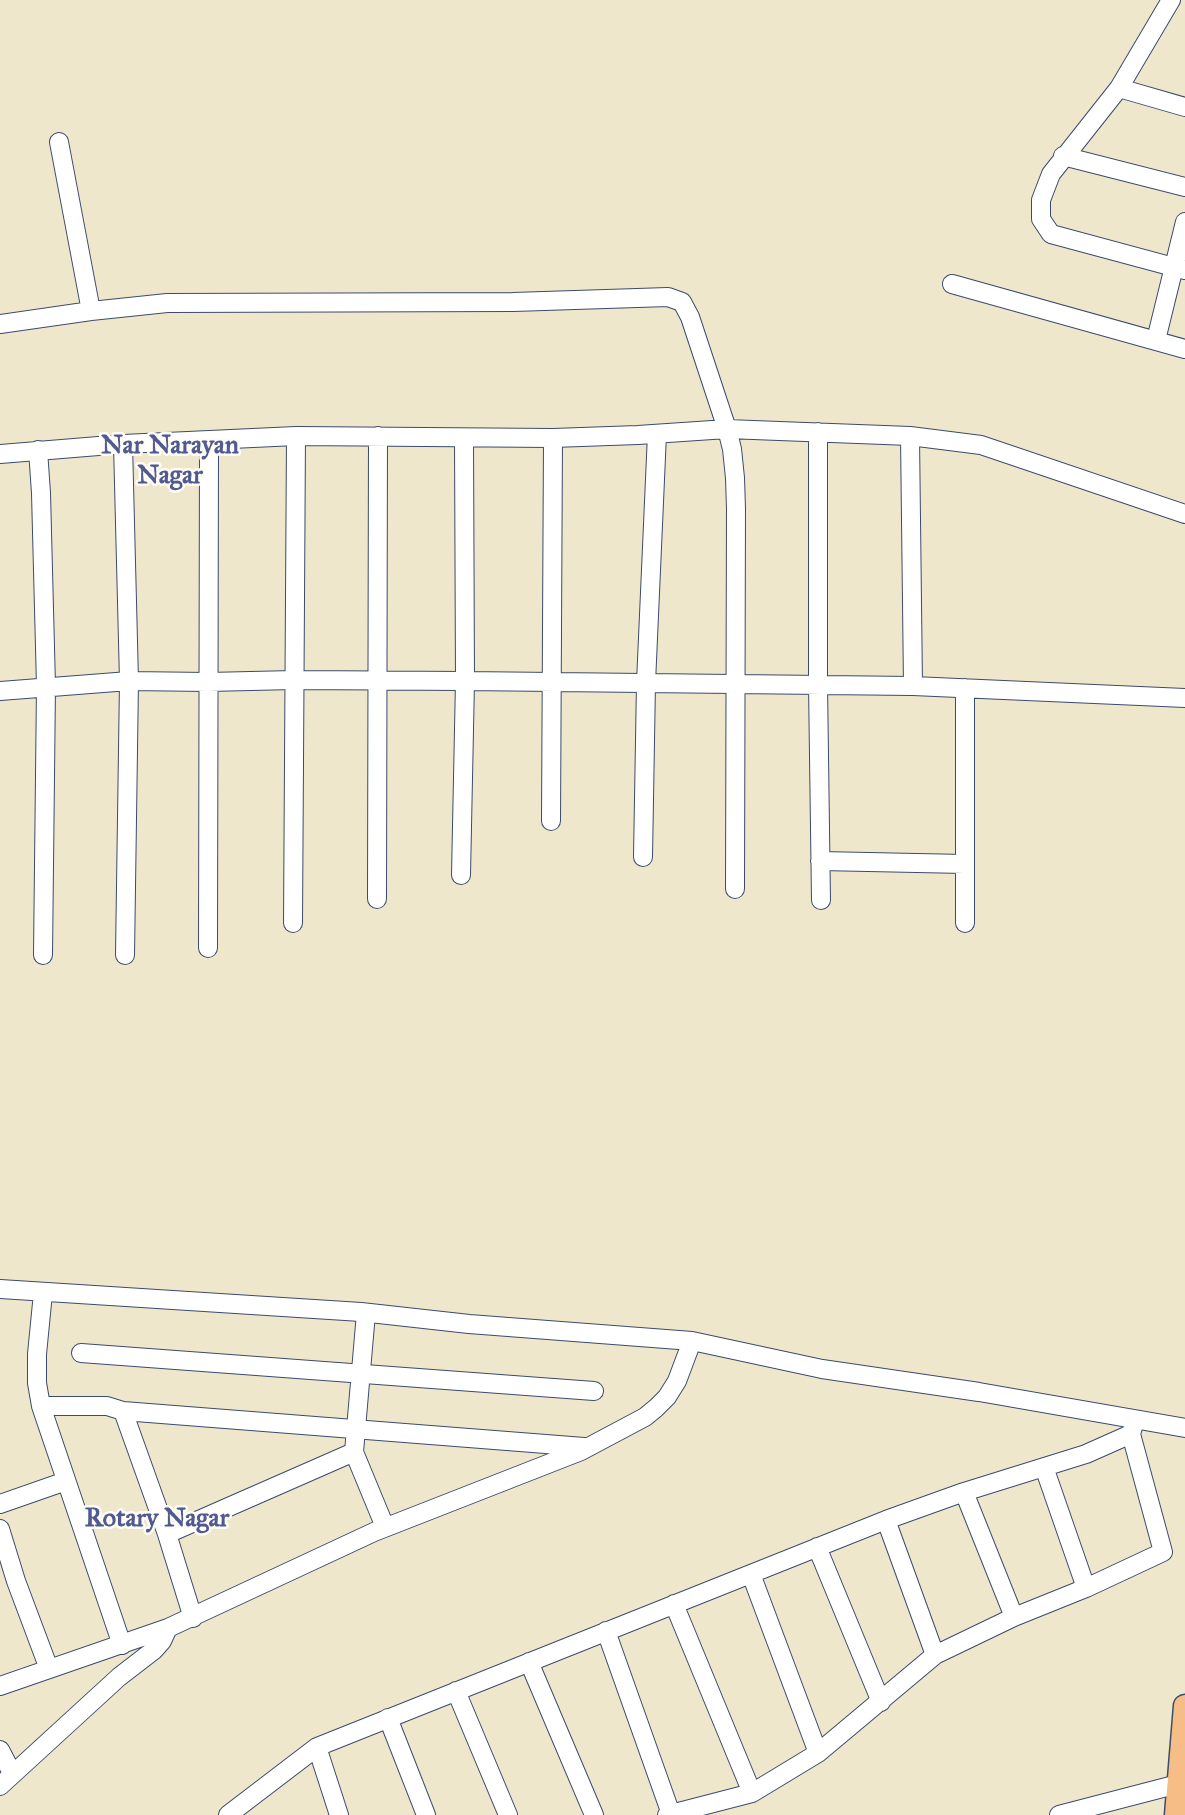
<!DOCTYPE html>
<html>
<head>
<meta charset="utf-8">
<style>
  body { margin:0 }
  canvas { display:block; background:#efe7cc }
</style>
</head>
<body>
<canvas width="1185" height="1815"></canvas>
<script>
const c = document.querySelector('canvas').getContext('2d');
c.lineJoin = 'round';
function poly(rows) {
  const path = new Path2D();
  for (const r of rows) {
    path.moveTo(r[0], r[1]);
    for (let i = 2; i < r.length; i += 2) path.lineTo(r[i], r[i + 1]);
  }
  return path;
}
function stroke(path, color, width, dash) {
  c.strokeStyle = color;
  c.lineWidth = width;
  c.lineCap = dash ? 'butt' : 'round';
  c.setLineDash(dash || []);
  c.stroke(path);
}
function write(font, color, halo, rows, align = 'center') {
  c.font = font + ' "IM FELL Great Primer",serif';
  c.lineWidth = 5;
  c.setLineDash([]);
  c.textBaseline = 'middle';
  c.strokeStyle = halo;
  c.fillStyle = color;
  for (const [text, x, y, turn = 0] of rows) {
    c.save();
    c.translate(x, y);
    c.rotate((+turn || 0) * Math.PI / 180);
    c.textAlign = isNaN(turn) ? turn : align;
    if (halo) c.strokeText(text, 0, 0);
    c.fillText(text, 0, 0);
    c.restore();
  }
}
const minor = poly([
  [1171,0,1119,88,1051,174,1041,200,1041,219,1051,234,1185,270],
  [1119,88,1185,107],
  [59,142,91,311],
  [1063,156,1185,187],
  [952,284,1185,349],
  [0,324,91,311,167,303,513,302,668,297,682,302,690,317,727,429,732,449,735,478,736,509,735,889],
  [1156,340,1185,222],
  [818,432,818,684,821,900],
  [910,436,913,686],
  [123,444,129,681,125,955],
  [38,450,41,493,46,686,43,955],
  [0,454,123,444,296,436,553,438,638,435,727,429,910,436,981,445,1185,514],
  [965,688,965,923],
  [0,691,129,681,208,682,294,680,465,681,913,686,1185,698],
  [551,821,553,438],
  [643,857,646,683,657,434],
  [820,861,965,864],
  [461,875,465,681,464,438],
  [377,899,378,436],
  [293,923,296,436],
  [208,948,209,441],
  [0,1289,361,1312,469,1324,692,1341,822,1369,979,1392,1185,1428],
  [43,1293,37,1354,37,1383,41,1406,122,1645],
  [366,1313,354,1452,385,1527],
  [81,1353,594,1391],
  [41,1406,107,1406,123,1411,167,1534,193,1618],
  [123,1411,584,1447],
  [1044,1467,1086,1588],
  [964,1492,1014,1617],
  [0,1504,66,1481],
  [886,1520,935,1655],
  [0,1529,16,1581,49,1669],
  [167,1534,354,1452],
  [817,1547,881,1702],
  [751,1574,818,1753],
  [674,1604,752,1793],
  [606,1631,671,1814],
  [529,1662,594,1815],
  [0,1686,168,1628,374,1532,581,1451,645,1417,656,1408,667,1397,677,1381,692,1341],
  [456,1691,508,1815],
  [388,1718,426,1815],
  [317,1747,339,1815],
  [0,1750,12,1773],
  [0,1786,119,1677,154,1650,162,1641,168,1628],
  [228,1815,317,1747,886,1520,964,1492,1086,1454,1131,1434,1135,1420],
  [667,1815,752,1793,818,1753,935,1655,1014,1617,1086,1588,1163,1552,1131,1434],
  [1059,1815,1178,1784]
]);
const major = poly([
  [1176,1815,1185,1706]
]);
const neighbourhoodNames = [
  ["Nar Narayan",170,447],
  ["Nagar",170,477],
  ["Rotary Nagar",157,1520]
];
stroke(minor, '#3b4b6e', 20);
stroke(major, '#3b4b6e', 25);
stroke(minor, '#fff', 18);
stroke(major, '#f6be86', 22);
write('bold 26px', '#515991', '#fdfcf7', neighbourhoodNames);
</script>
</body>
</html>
